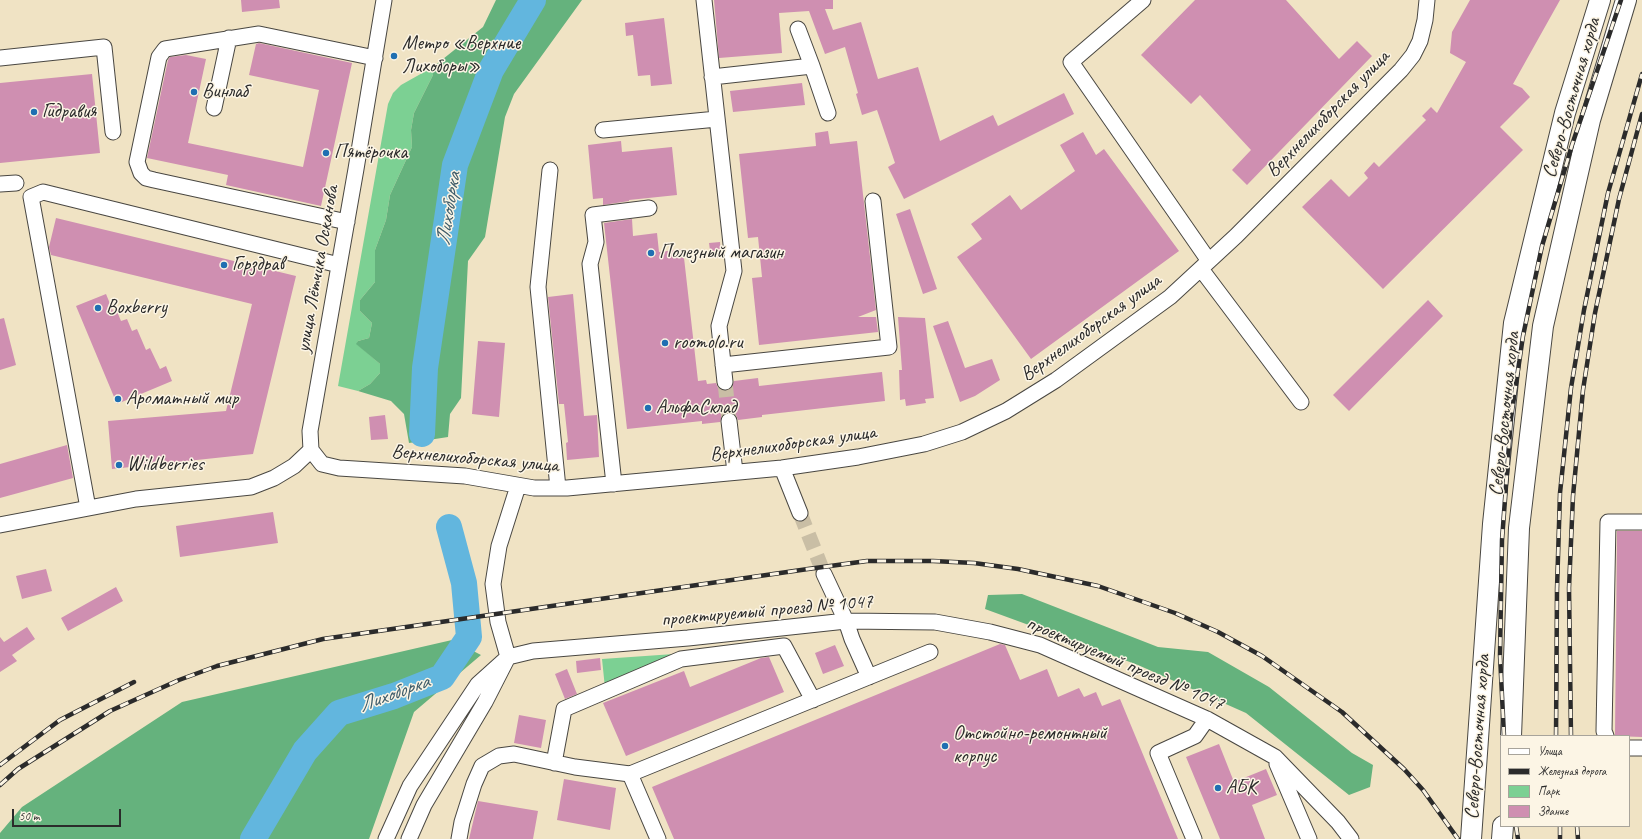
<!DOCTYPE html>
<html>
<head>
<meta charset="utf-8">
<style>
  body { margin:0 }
  #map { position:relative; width:1642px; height:839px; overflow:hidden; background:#f0e3c4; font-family:Caveat,sans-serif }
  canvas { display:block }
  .legend { position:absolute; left:1500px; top:735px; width:130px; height:92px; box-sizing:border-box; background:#fcf5e5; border:1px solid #a8a49b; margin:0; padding:5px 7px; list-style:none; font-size:12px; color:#2b2b2b }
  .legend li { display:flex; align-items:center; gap:8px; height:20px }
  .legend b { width:20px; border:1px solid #a8a49b }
  .scale { position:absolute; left:12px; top:809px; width:109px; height:18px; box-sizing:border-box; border:2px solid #2b2b2b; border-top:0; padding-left:5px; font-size:12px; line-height:14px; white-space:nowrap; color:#2b2b2b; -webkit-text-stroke:3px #fcf5e5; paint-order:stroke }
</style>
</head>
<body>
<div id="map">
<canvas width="1642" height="839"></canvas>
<ul class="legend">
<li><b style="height:5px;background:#fff"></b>Улица</li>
<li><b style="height:5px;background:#2b2b2b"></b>Железная дорога</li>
<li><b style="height:11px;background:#7cd093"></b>Парк</li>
<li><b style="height:11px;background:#cf8fb1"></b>Здание</li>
</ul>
<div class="scale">50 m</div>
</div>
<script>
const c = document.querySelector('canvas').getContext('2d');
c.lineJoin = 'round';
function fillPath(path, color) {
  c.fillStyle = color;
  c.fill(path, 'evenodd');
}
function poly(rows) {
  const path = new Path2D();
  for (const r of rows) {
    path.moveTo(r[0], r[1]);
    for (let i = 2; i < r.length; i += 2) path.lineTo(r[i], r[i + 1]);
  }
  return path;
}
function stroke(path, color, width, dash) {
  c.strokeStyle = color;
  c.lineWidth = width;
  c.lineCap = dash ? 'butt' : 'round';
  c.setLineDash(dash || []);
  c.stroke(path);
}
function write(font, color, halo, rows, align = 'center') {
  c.font = font + ' Caveat,sans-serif';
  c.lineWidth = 3;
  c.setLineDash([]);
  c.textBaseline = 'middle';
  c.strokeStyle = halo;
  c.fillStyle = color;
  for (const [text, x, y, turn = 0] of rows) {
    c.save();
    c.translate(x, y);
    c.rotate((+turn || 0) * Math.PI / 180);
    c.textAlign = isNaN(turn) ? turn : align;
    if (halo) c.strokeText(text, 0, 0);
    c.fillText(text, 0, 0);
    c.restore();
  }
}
const green = poly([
  [433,67,433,75,414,113,411,130,412,147,390,195,386,220,375,250,375,282,360,300,360,311,372,323,369,338,358,341,357,344,380,364,380,373,370,384,358,391,338,386,388,104,393,93,401,85],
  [674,654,605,688,602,659]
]);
const forest = poly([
  [496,0,582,0,514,94,505,117,485,237,468,261,461,398,450,414,448,437,409,443,404,414,391,401,358,391,370,384,380,373,380,364,356,344,358,341,369,338,372,323,360,311,360,300,375,282,375,250,386,220,390,195,412,147,411,130,414,113,433,75,433,67,483,27],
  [1022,594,1158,647,1208,652,1269,687,1352,753,1373,765,1370,787,1349,795,1246,713,1138,665,985,609,988,595],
  [452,640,481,655,414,712,369,839,0,839,0,833,22,807,182,702]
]);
const river = poly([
  [422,434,425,368,455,165,491,70,533,0],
  [253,839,305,751,339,713,394,696,442,677,469,637,464,583,449,527]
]);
const building = poly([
  [241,0,279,0,280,8,242,12],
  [714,0,833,0,833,9,825,9,833,30,861,22,878,79,918,67,940,141,993,115,998,126,1064,93,1074,114,904,199,888,167,895,163,877,110,862,115,856,94,858,93,845,47,825,54,809,11,779,13,782,53,719,58],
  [1195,0,1286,0,1339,59,1357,41,1372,56,1247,185,1232,170,1251,150,1200,95,1191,104,1141,55],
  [1470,0,1560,0,1513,84,1522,88,1530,97,1500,127,1523,150,1383,289,1302,207,1331,179,1349,197,1368,178,1364,173,1374,162,1379,167,1426,120,1422,116,1431,107,1437,113,1466,62,1450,53,1452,32],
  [664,18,672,84,651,86,650,75,638,76,633,35,626,36,625,23],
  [259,43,352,63,321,206,226,185,228,175,147,158,168,60,170,57,186,55,206,59,188,143,303,167,319,90,249,75,256,44],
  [92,74,100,153,0,163,0,83],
  [802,83,805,105,733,112,730,91],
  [828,131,830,144,857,141,876,310,858,317,876,317,878,332,759,345,752,278,762,277,758,237,748,238,739,154,816,146,815,133],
  [1083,132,1096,155,1104,149,1179,251,1031,359,957,257,982,239,971,224,1010,195,1021,210,1075,171,1060,145],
  [621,141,622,152,672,147,677,195,629,200,629,201,603,205,603,198,593,199,588,145],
  [910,209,937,289,923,294,896,214],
  [56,218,296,276,253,454,112,469,108,421,226,411,252,304,51,255,49,247],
  [632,219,633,236,657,233,659,252,683,249,698,381,706,380,707,384,716,383,718,388,726,391,731,389,734,381,758,378,759,386,882,372,885,401,762,415,762,417,738,420,736,415,728,412,723,414,720,422,702,424,702,421,627,429,604,223],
  [720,242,721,257,711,258,709,243],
  [106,294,113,311,116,309,121,321,127,319,132,331,137,329,146,350,150,348,160,369,166,366,172,381,117,404,76,306],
  [573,294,584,416,597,415,599,457,567,460,566,443,568,442,564,404,559,404,548,297],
  [1428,300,1443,316,1349,411,1333,395],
  [898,317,925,318,934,398,925,399,926,403,906,406,905,399,900,400,899,370,902,370],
  [4,318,16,365,0,370,0,319],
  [948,321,965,368,992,359,1000,380,975,396,960,402,933,326],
  [478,341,505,343,499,417,472,414],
  [385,415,388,439,371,440,369,417],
  [67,445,73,478,0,498,0,464],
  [273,512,278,543,180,557,176,526],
  [1617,531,1642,531,1642,737,1615,736],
  [46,569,52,591,22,599,16,576],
  [116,587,123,601,68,631,61,618],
  [27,627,35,639,12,655,17,661,0,672,0,637,4,642],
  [1000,644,1005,645,1020,680,1047,669,1058,697,1079,688,1084,697,1096,692,1102,706,1120,699,1178,839,674,839,652,787],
  [835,645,844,666,823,674,815,653],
  [769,657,784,692,626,756,603,703,684,671,690,687,761,658],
  [600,658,601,670,577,673,576,661],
  [567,669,577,694,565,699,555,674],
  [519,715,546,720,541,748,514,743],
  [1219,744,1234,782,1266,769,1277,795,1252,805,1265,839,1220,839,1186,757],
  [564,779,616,788,610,830,557,820],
  [478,801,538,811,533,839,469,839]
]);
const minorTunnel = poly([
  [725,382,729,421],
  [800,513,824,574]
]);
const minor = poly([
  [704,0,734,271,719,326,725,382],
  [1143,0,1071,62,1209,261],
  [798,29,812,66],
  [0,58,104,47,113,132],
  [712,77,812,66,828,113],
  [214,108,229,38],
  [603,130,717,119],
  [550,170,538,287,558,488],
  [0,184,16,183],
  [347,222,154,180,146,178,141,173,137,162,159,57,165,49,259,34,375,58],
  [1201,269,1301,402],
  [723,365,889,347,873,201],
  [729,421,735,472],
  [311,450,322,464,339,468,465,476,534,488,567,488,782,468,858,457,924,444,962,432,1006,411,1056,380,1170,297,1236,236,1401,70,1413,55,1420,41,1425,20,1427,0],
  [311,450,310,431,356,169,384,0],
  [782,468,800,513],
  [614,484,590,264,596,242,593,215,649,208],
  [88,508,31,197,43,192,339,265],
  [0,525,136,499,251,487,274,478,294,466,311,450],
  [824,574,846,621,852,639,869,677],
  [1606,736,1604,731,1608,522,1642,522],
  [1629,748,1642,748],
  [554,763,564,709,681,659,784,646,813,700],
  [1277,764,1309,839],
  [630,774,658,839],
  [386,839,410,786,478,684,508,657,533,651,688,638,846,621,935,622,990,632,1040,645,1207,719,1275,757,1338,822,1351,839],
  [409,839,424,805,485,702,508,657,498,622,493,584,499,546,518,486],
  [459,839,462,822,474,784,482,766,499,756,514,754,575,767,630,774,930,652],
  [1194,839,1158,753,1195,736,1207,719]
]);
const major = poly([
  [1511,736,1519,528,1543,326,1590,120,1626,0],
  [1471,839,1493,524,1514,323,1565,113,1600,0],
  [1502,839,1503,826]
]);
const rail = poly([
  [1504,736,1500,655,1502,540,1511,418,1523,336,1542,246,1572,145,1621,0],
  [1556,736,1557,589,1560,493,1571,388,1584,310,1608,193,1642,74],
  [1571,736,1569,588,1573,496,1583,390,1595,313,1619,199,1642,114],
  [0,765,60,720,134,682],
  [0,785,18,769,110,711,179,680,217,666,323,639,808,569,867,561,933,561,974,563,1018,569,1098,586,1175,613,1218,632,1262,656,1342,712,1404,769,1423,790,1458,839],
  [1516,826,1518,839],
  [1560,826,1560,839],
  [1577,826,1578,839]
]);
const markers = [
  [394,56,4,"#1f6fb2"],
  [194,92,4,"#1f6fb2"],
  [34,112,4,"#1f6fb2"],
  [326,153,4,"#1f6fb2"],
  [651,253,4,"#1f6fb2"],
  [224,265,4,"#1f6fb2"],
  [98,308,4,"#1f6fb2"],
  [665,343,4,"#1f6fb2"],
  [118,399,4,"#1f6fb2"],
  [648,408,4,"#1f6fb2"],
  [119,465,4,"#1f6fb2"],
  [945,746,4,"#1f6fb2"],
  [1218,788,4,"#1f6fb2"]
];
const poiNames = [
  ["Метро «Верхние",402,44],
  ["Лихоборы»",402,67],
  ["Винлаб",202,92],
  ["Гидравия",42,112],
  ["Пятёрочка",334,153],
  ["Полезный магазин",659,253],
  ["Горздрав",232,265],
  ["Boxberry",106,308],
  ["roomolo.ru",673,343],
  ["Ароматный мир",126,399],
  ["АльфаСклад",656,408],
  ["Wildberries",127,465],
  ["Отстойно-ремонтный",953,734],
  ["корпус",953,757],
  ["АБК",1226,788]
];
const streetNames = [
  ["Северо-Восточная хорда",1572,98,-74],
  ["Верхнелихоборская улица",1328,114,-46],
  ["улица Лётчика Осканова",318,269,-80],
  ["Верхнелихоборская улица",1091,328,-36],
  ["Северо-Восточная хорда",1505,414,-84],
  ["Верхнелихоборская улица",793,444,-8],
  ["Верхнелихоборская улица",475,459,5],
  ["проектируемый проезд № 1047",767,611,-5],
  ["проектируемый проезд № 1047",1125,664,23],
  ["Северо-Восточная хорда",1478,737,-86]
];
const waterNames = [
  ["Лихоборка",449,209,-81],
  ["Лихоборка",394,694,-20]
];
fillPath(green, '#7cd093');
fillPath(forest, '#65b27d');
stroke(river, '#62b6de', 26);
fillPath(building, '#cf8fb1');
stroke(minorTunnel, '#c9bea5', 15, [15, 8]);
stroke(minor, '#494742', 17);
stroke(major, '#494742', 22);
stroke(minor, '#fff', 15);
stroke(major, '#fff', 20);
stroke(rail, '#2b2b2b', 4.5);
stroke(rail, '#fcf5e5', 3, [9]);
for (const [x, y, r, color] of markers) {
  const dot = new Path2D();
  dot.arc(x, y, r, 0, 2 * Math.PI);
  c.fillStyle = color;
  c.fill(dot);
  stroke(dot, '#fcf5e5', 1.5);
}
write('20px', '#2b2b2b', '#fcf5e5', poiNames, 'left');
write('20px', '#2b2b2b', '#fcf5e5', streetNames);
write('italic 21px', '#3e5c6a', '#fcf5e5', waterNames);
</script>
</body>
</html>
